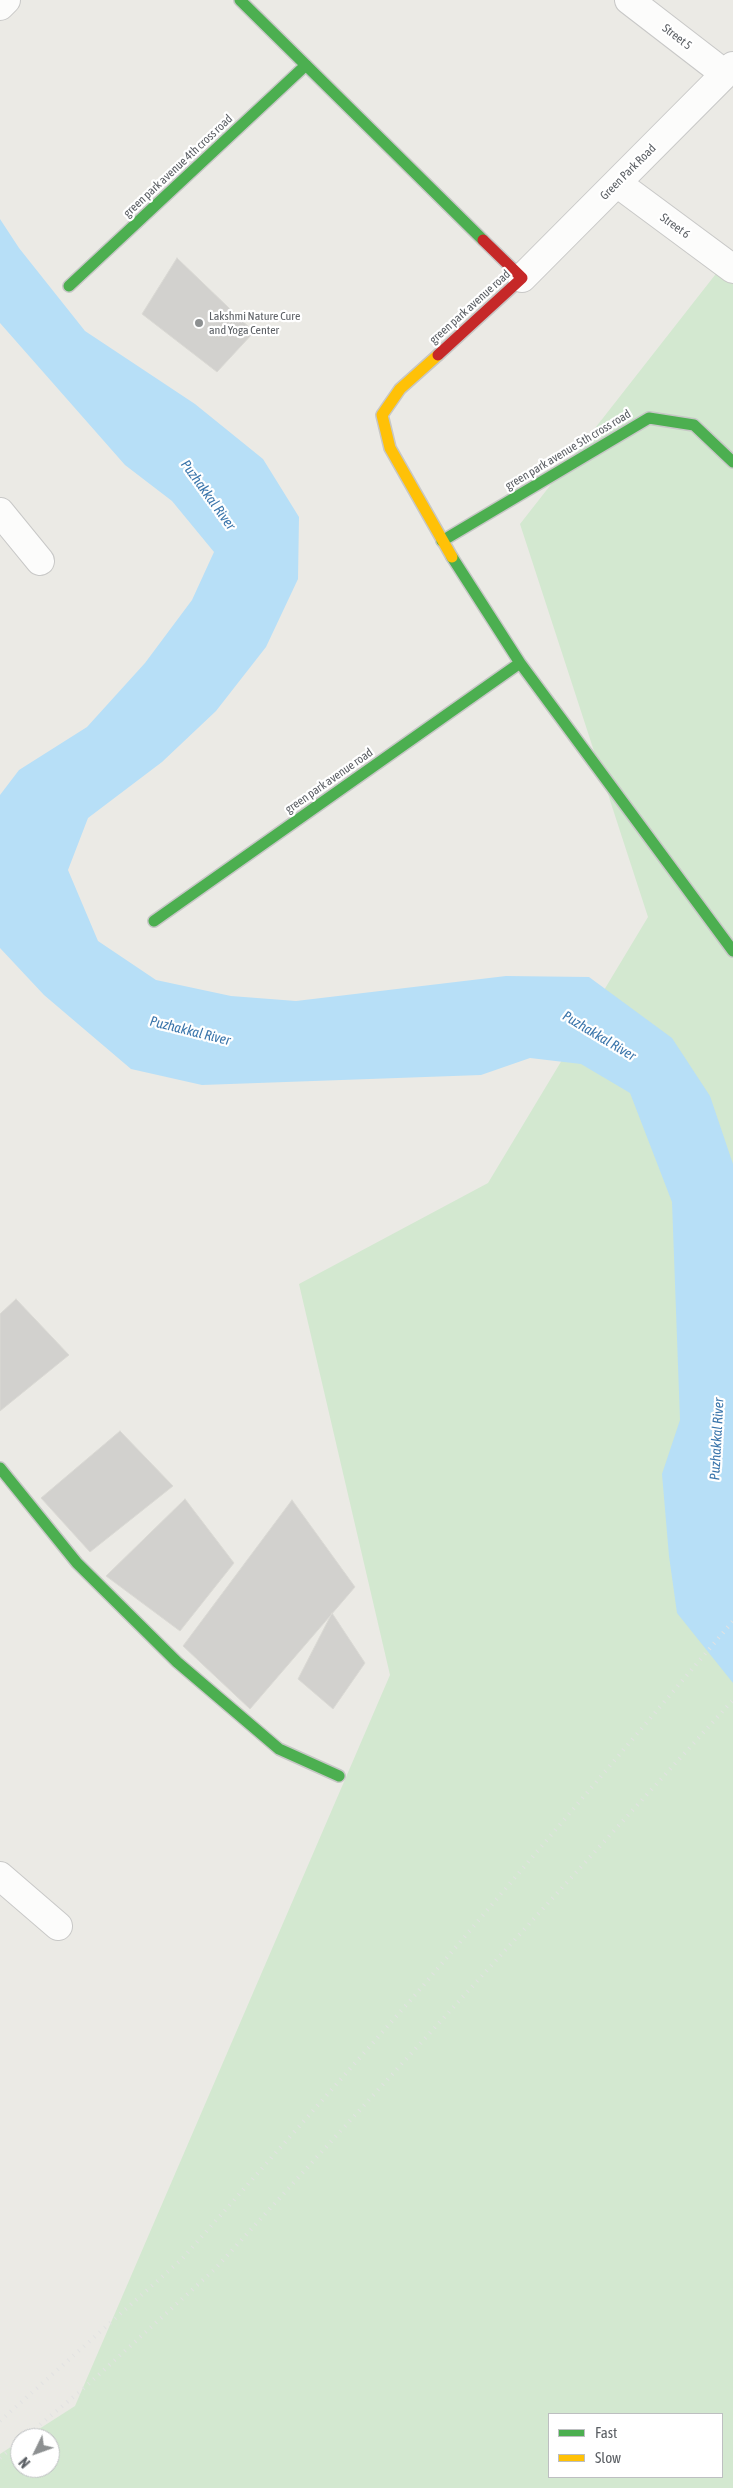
<!DOCTYPE html>
<html>
<head>
<meta charset="utf-8">
<style>
  body { margin:0 }
  #map { position:relative; width:733px; height:2488px; overflow:hidden; background:#ebeae5; font-family:"Asap Condensed",sans-serif }
  canvas { display:block }
  .legend { position:absolute; left:548px; top:2413px; width:175px; height:65px; box-sizing:border-box; background:#fff; border:1px solid #bdbfc1; margin:0; padding:6px 9px; list-style:none; font-size:15px; color:#5b5f64 }
  .legend li { display:flex; align-items:center; gap:10px; height:25px }
  .legend b { width:25px; border:1px solid #bdbfc1 }
  .north { position:absolute; left:10px; top:2428px; width:50px; height:50px; box-sizing:border-box; background:#fff; border:1px solid #bdbfc1; border-radius:50%; rotate:228deg; font-size:14px; font-weight:700; line-height:20px; text-align:center; color:#5b5f64 }
  .north::after { content:''; display:block; margin:auto; width:18px; height:22px; background:#8d9091; clip-path:polygon(50% 0,100% 100%,50% 72%,0 100%) }
</style>
</head>
<body>
<div id="map">
<canvas width="733" height="2488"></canvas>
<ul class="legend">
<li><b style="height:6px;background:#4caf50"></b>Fast</li>
<li><b style="height:6px;background:#ffc107"></b>Slow</li>
</ul>
<div class="north">N</div>
</div>
<script>
const c = document.querySelector('canvas').getContext('2d');
c.lineJoin = 'round';
function fillPath(path, color) {
  c.fillStyle = color;
  c.fill(path, 'evenodd');
}
function poly(rows) {
  const path = new Path2D();
  for (const r of rows) {
    path.moveTo(r[0], r[1]);
    for (let i = 2; i < r.length; i += 2) path.lineTo(r[i], r[i + 1]);
  }
  return path;
}
function stroke(path, color, width, dash) {
  c.strokeStyle = color;
  c.lineWidth = width;
  c.lineCap = dash ? 'butt' : 'round';
  c.setLineDash(dash || []);
  c.stroke(path);
}
function write(font, color, halo, rows, align = 'center') {
  c.font = font + ' "Asap Condensed",sans-serif';
  c.lineWidth = 4.5;
  c.setLineDash([]);
  c.textBaseline = 'middle';
  c.strokeStyle = halo;
  c.fillStyle = color;
  for (const [text, x, y, turn = 0] of rows) {
    c.save();
    c.translate(x, y);
    c.rotate((+turn || 0) * Math.PI / 180);
    c.textAlign = isNaN(turn) ? turn : align;
    if (halo) c.strokeText(text, 0, 0);
    c.fillText(text, 0, 0);
    c.restore();
  }
}
const green = poly([
  [733,252,733,2488,0,2488,0,2454,20,2441,20,2468,50,2468,50,2438,25,2438,75,2406,390,1675,299,1284,488,1183,648,917,520,524],
  [549,2414,722,2414,722,2477,549,2477]
]);
const water = poly([
  [0,219,19,248,85,331,195,404,263,459,299,517,298,579,266,647,216,711,162,762,88,818,68,870,98,941,156,980,231,996,296,1001,506,976,589,977,672,1038,710,1096,733,1164,733,1683,677,1613,669,1556,662,1474,680,1420,672,1202,630,1093,581,1064,530,1058,481,1075,202,1085,131,1069,44,995,0,948,0,795,19,770,87,727,145,663,192,600,214,552,172,501,125,465,0,323]
]);
const building = poly([
  [177,258,254,332,217,372,142,314,177,258],
  [16,1299,69,1355,0,1411,0,1314,16,1299],
  [120,1431,173,1486,90,1552,41,1498,120,1431],
  [185,1499,234,1563,180,1631,106,1576,185,1499],
  [292,1500,355,1587,250,1709,183,1646,292,1500],
  [332,1613,365,1663,333,1709,298,1679,332,1613]
]);
const street = poly([
  [629,0,725,74],
  [0,6,6,0],
  [617,183,733,269],
  [522,278,733,66],
  [0,512,40,561],
  [0,1876,58,1926]
]);
const fast = poly([
  [240,0,483,240],
  [69,286,306,65],
  [442,541,649,418,694,425,733,462],
  [520,663,733,951],
  [154,921,520,663,452,557],
  [0,1468,77,1563,177,1662,279,1749,339,1776]
]);
const slow = poly([
  [438,355,400,389,382,415,390,448,452,557]
]);
const jam = poly([
  [438,355,522,278,483,240]
]);
const rail = poly([
  [0,2421,182,2259,416,1994,733,1621],
  [24,2438,83,2389,215,2269,733,1700],
  [0,2458,20,2441]
]);
const markers = [
  [199,323,5,"#8d9091"]
];
const streetNames = [
  ["Street 5",677,37,38],
  ["green park avenue 4th cross road",178,166,-43],
  ["Green Park Road",628,172,-45],
  ["Street 6",675,226,36],
  ["green park avenue road",470,307,-42],
  ["green park avenue 5th cross road",568,450,-31],
  ["green park avenue road",329,781,-35]
];
const poiNames = [
  ["Lakshmi Nature Cure",209,316],
  ["and Yoga Center",209,330]
];
const waterNames = [
  ["Puzhakkal River",208,495,54],
  ["Puzhakkal River",190,1031,14],
  ["Puzhakkal River",599,1036,31],
  ["Puzhakkal River",717,1439,-87]
];
fillPath(green, '#d3e8d0');
fillPath(water, '#b7dff7');
fillPath(building, '#d2d1ce');
stroke(building, '#dad9d4', 1);
stroke(street, '#c8c8c7', 30);
stroke(fast, '#c7c7c6', 14);
stroke(slow, '#c7c7c6', 14);
stroke(jam, '#c7c7c6', 14);
stroke(street, '#fcfcfb', 28);
stroke(fast, '#4caf50', 11);
stroke(slow, '#ffc107', 11);
stroke(jam, '#c62828', 11);
stroke(rail, '#e2e2e2', 4, [1, 6]);
for (const [x, y, r, color] of markers) {
  const dot = new Path2D();
  dot.arc(x, y, r, 0, 2 * Math.PI);
  c.fillStyle = color;
  c.fill(dot);
  stroke(dot, '#fff', 2);
}
write('12px', '#5b5f64', '#fff', streetNames);
write('12px', '#5b5f64', '#fff', poiNames, 'left');
write('italic 14px', '#3a75ab', '#fff', waterNames);
</script>
</body>
</html>
